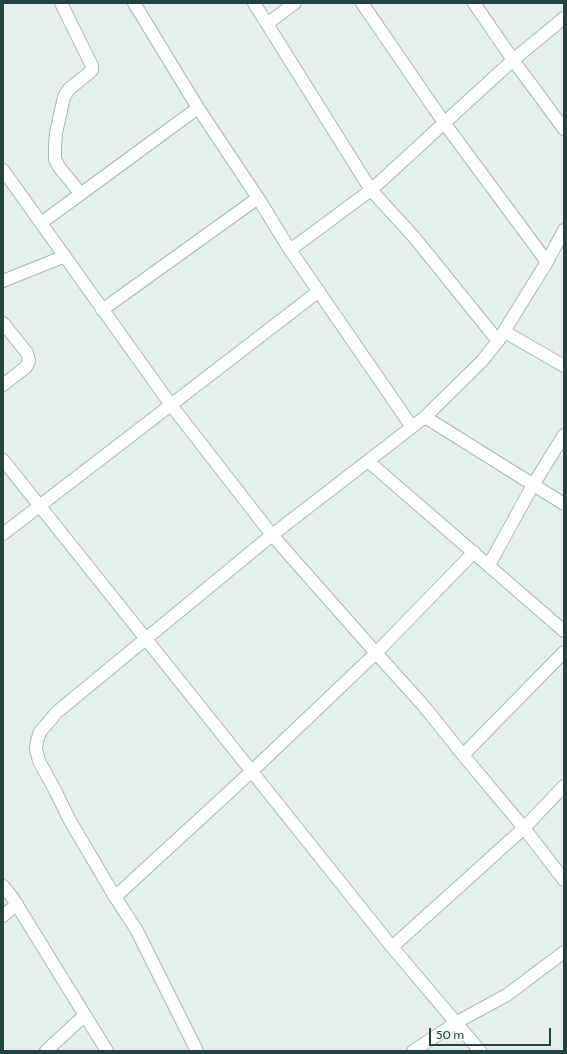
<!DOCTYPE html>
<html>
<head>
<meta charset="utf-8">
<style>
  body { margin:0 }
  #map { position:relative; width:567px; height:1054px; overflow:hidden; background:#e5f0ec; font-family:Cabin,sans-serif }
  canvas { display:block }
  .frame { position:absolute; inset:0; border:4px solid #21443f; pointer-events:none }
  .scale { position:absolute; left:429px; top:1028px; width:122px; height:18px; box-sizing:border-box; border:2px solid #21443f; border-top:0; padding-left:5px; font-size:12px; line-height:14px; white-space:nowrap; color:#21443f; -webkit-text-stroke:3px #f6fbf9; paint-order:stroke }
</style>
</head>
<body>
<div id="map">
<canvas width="567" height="1054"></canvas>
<div class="frame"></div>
<div class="scale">50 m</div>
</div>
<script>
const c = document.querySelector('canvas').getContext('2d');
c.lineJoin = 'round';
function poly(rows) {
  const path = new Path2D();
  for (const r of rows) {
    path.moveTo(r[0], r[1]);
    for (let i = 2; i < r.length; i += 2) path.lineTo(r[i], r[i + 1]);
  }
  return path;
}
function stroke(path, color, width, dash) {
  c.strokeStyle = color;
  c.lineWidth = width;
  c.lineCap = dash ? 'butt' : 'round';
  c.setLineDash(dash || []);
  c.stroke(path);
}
const street = poly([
  [61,3,92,66,92,70,89,73,69,89,64,97,56,133,55,146,55,159,59,167,81,194],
  [134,3,198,108,258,198,290,250,412,427],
  [254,3,371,190,414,237,498,341],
  [362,3,445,124,547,262],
  [474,3,513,60,564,129],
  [267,24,295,3],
  [3,170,171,405,272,535,376,653,423,705,463,755,524,828,564,880],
  [41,223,198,108],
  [290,250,371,190,513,60,564,18],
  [3,281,65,256],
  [102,310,258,198],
  [3,323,27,353,29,361,26,367,3,385],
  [505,332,564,366],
  [425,417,564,504],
  [3,460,392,947,480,1051],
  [369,462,564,631],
  [3,534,319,291],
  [489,565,533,485,564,435],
  [463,755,564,652],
  [3,886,12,897,107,1051],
  [115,897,252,771,376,653,474,552],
  [3,916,17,904],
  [392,947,524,828,564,786],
  [46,1051,85,1015],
  [197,1051,136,929,115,897,69,819,56,792,39,761,36,749,37,741,40,732,57,712,272,535,425,417,482,361,498,341,547,262,564,230],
  [413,1051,457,1022,507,995,564,952]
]);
stroke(street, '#a6b9b5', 14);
stroke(street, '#fff', 12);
</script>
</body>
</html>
